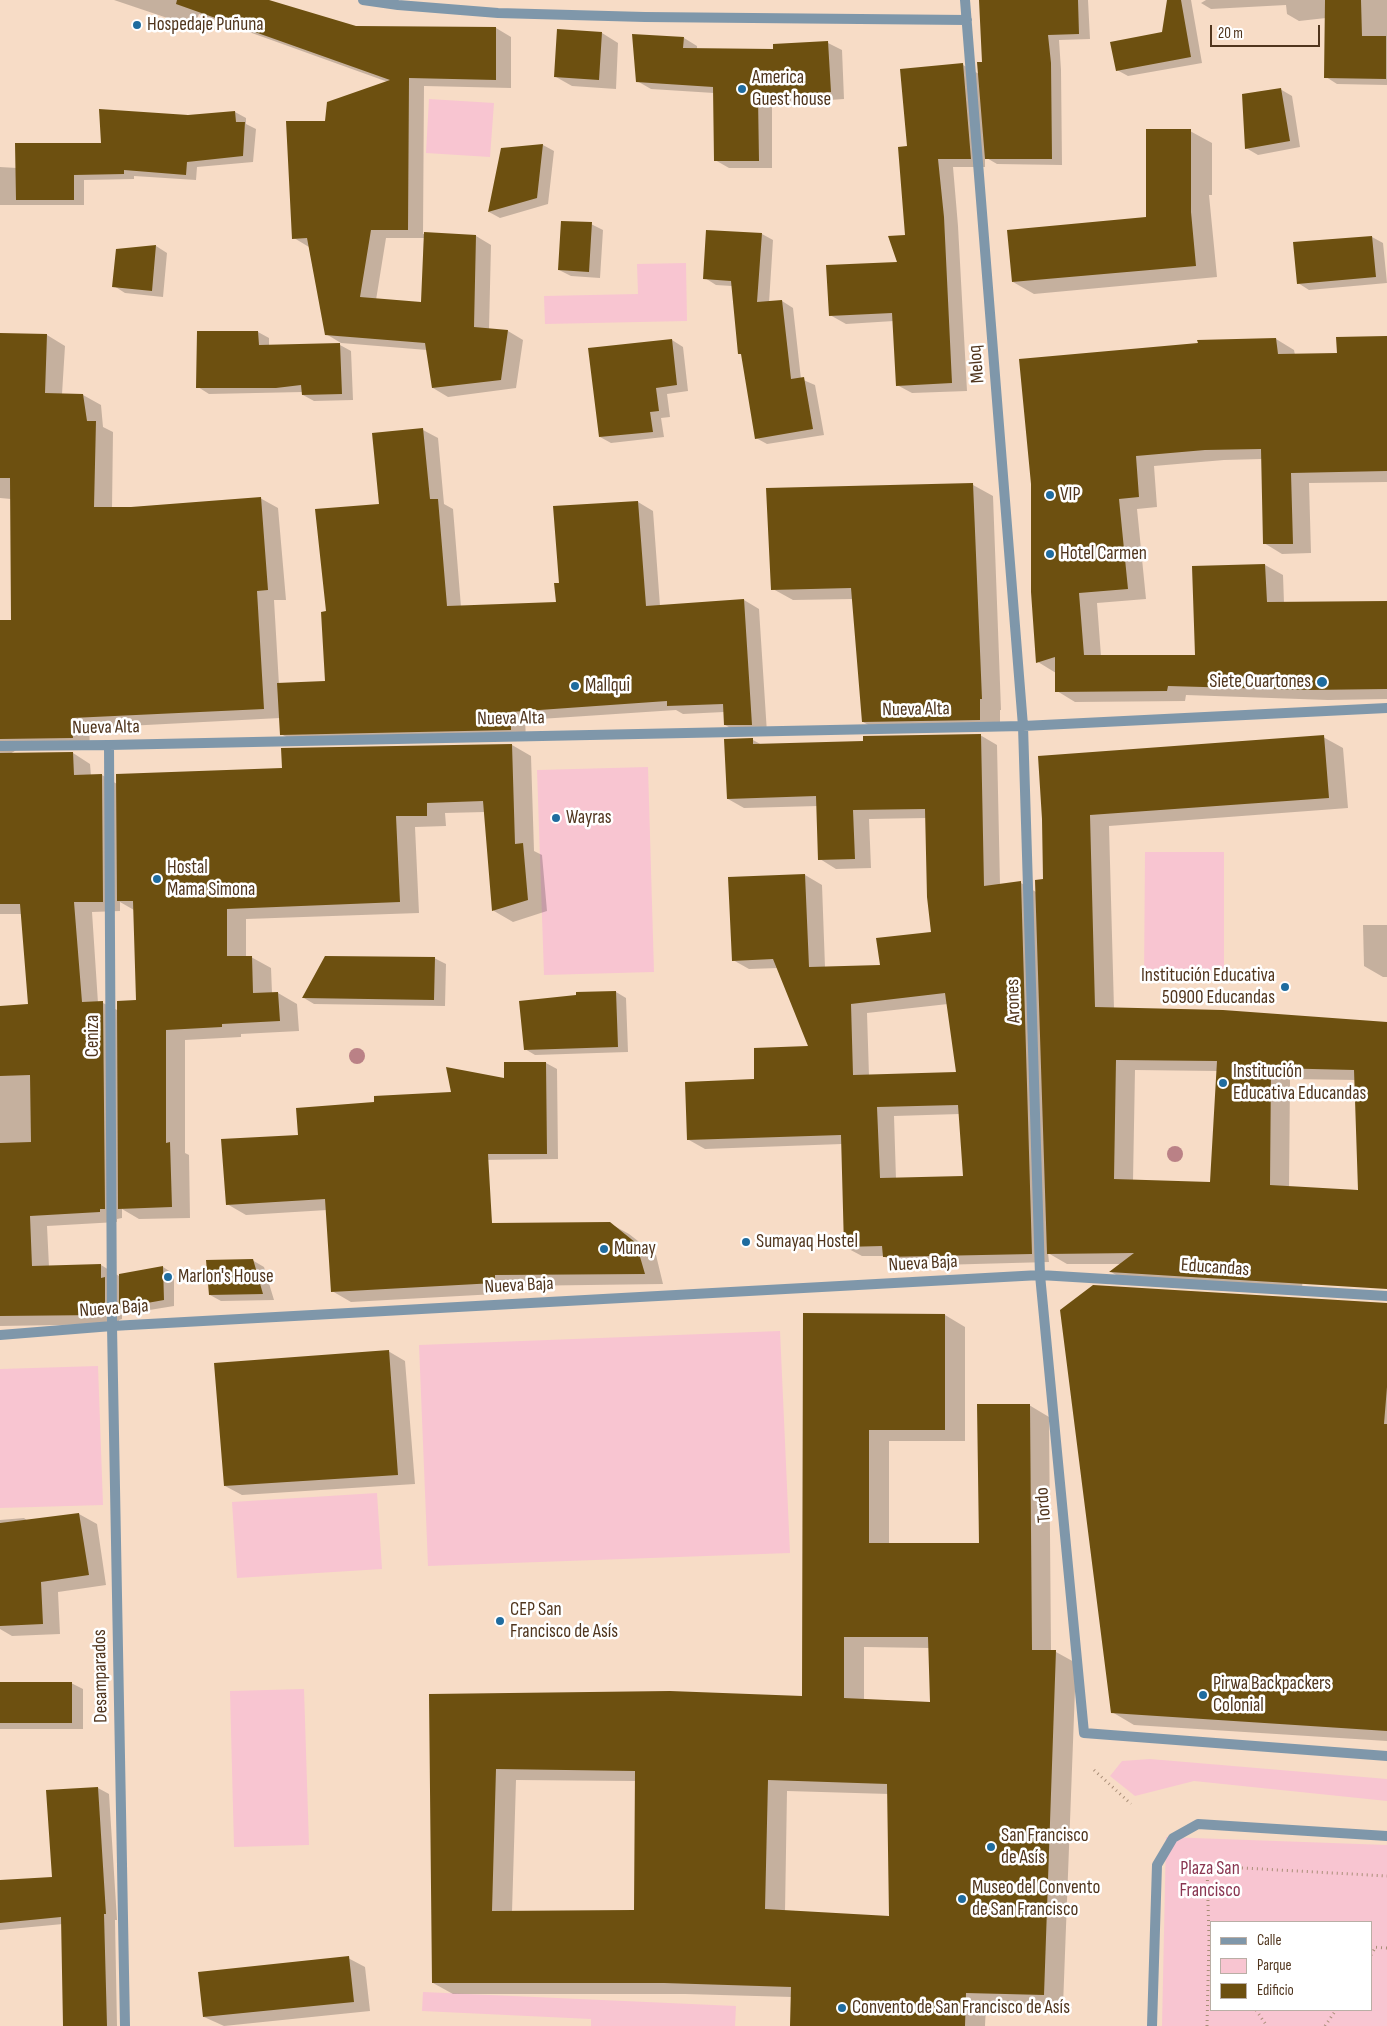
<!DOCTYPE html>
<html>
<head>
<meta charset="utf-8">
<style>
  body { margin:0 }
  #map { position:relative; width:1387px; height:2026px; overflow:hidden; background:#f7dcc6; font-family:"Sofia Sans Condensed",sans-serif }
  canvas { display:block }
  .legend { position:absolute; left:1210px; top:1921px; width:162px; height:90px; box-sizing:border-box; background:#fff; border:1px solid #b9aea5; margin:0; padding:6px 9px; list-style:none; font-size:15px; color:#50351d }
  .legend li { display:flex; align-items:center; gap:10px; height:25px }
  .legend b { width:25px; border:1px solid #b9aea5 }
  .scale { position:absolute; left:1210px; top:25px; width:110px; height:22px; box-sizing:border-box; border:2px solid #50351d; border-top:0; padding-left:6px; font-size:15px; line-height:18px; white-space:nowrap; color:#50351d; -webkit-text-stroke:4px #fff; paint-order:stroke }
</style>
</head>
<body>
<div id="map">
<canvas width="1387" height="2026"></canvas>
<ul class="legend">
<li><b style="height:6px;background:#7f97aa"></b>Calle</li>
<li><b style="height:14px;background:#f8c5d1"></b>Parque</li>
<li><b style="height:14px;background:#6d5010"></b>Edificio</li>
</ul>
<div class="scale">20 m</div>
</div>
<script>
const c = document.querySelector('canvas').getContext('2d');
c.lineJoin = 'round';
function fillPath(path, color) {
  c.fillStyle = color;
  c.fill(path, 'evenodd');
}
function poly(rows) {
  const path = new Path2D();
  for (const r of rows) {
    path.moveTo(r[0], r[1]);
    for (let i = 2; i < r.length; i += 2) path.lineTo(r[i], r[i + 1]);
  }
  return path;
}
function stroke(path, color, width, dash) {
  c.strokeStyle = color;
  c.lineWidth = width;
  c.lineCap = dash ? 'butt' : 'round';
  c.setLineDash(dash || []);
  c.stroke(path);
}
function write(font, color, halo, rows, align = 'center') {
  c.font = font + ' "Sofia Sans Condensed",sans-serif';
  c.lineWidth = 5;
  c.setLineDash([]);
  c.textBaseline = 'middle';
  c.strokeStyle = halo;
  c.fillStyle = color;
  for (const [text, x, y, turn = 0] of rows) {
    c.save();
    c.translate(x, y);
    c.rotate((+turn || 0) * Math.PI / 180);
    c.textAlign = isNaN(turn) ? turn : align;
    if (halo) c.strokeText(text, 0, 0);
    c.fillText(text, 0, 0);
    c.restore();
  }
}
const green = poly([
  [429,99,494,103,490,157,426,153],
  [686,263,687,321,545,324,544,296,638,294,637,264],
  [648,767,654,972,544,975,537,770],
  [1145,852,1224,852,1224,980,1144,980],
  [780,1331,790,1553,428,1566,419,1345],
  [98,1366,103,1505,0,1508,0,1369],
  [377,1493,382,1569,237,1578,232,1502],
  [304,1689,309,1845,234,1847,230,1691],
  [1150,1759,1387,1779,1387,1801,1194,1781,1135,1796,1110,1776,1122,1761],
  [1166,1837,1387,1845,1387,2026,1162,2026],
  [1211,1922,1371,1922,1371,2010,1211,2010],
  [423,1992,736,2006,735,2026,591,2026,591,2019,422,2011]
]);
const shadow = poly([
  [114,0,264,0,356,27,496,28,511,37,511,88,424,86,423,234,476,236,491,245,489,329,508,331,523,340,516,388,448,397,433,388,427,350,341,343,326,334,309,247,294,238,326,122,388,82,199,14,194,27],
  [386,238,424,238,422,304,376,300],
  [980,0,1088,0,1090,39,1059,40,1061,70,1062,165,997,164,985,157,985,167,953,167,958,226,967,391,912,393,897,385,894,321,846,324,830,315,899,263,907,237,909,147,963,65,979,74,983,63],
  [1168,0,1191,0,1202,63,1128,76,1117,70,1163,33],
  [1206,0,1387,0,1387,85,1337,84,1326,77,1326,18,1299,21,1287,14,1286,5,1211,9,1201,3],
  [602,33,618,43,616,89,572,86,556,77],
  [684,38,697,46,697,50,774,50,828,43,842,50,844,99,772,104,772,168,729,168,715,160,714,93,651,89,637,81],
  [1280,89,1292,96,1300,147,1258,155,1246,148],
  [235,112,246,118,246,124,256,129,253,162,197,167,196,180,134,176,134,179,84,180,84,205,0,205,0,167,17,168,102,145,188,116],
  [1190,131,1212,143,1212,195,1209,195,1217,277,1034,294,1013,282,1147,218],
  [543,145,554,151,548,204,500,218,489,212,502,149],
  [591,224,603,230,600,278,571,276,559,270],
  [762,234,773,240,769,303,782,301,793,308,801,379,815,385,824,435,767,444,756,438,742,355,739,353,732,286,716,285,705,278],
  [1372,237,1383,243,1387,283,1309,290,1298,283],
  [156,246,167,253,163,297,125,293,114,286],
  [198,332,258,332,269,338,269,346,340,345,351,351,353,400,314,401,303,395,303,392,209,394,198,387],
  [0,334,47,335,65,346,62,394,83,395,101,405,103,427,113,432,112,509,260,498,278,508,286,600,274,600,279,685,327,682,328,612,380,505,423,430,438,438,444,504,453,509,461,607,557,603,560,584,638,502,653,511,660,606,744,600,759,609,767,733,740,733,725,725,724,712,683,714,676,710,525,720,526,738,297,743,281,734,280,718,89,728,90,748,18,749,10,754,73,753,90,764,91,776,102,775,117,784,284,769,512,745,531,756,534,851,542,855,547,911,513,922,494,911,485,812,445,813,446,826,415,827,419,913,246,919,246,957,251,957,271,968,272,993,278,993,297,1004,299,1031,241,1034,241,1037,185,1040,185,1153,189,1155,190,1218,139,1219,122,1209,122,1218,117,1219,117,1222,47,1226,49,1267,101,1265,119,1276,163,1267,174,1274,174,1306,131,1313,122,1308,122,1319,119,1320,119,1324,0,1326,0,1007,29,1006,22,914,0,914,0,621,12,621,11,499,0,498],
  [120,902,134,910,138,1001,119,1011,103,1003,98,1003,92,912,120,911],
  [1276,339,1294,350,1295,355,1338,354,1387,341,1387,482,1309,483,1311,553,1282,554,1264,543,1262,459,1224,460,1154,466,1157,507,1137,509,1146,599,1097,603,1101,656,1196,656,1265,565,1283,575,1284,603,1387,604,1387,699,1328,700,1186,695,1185,701,1075,702,1057,691,1056,673,1038,662,1032,484],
  [672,340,683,347,688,391,667,394,670,417,661,418,664,437,611,443,600,437],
  [973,485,993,496,1001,710,1000,710,1000,731,883,733,863,722,853,599,793,600,773,589,767,489],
  [980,735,997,745,1000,885,1021,883,1036,892,1044,880,1044,819,1323,737,1343,748,1348,808,1109,826,1114,1009,1387,1024,1387,1268,1303,1265,1302,1293,1130,1283,1111,1272,1122,1264,1067,1264,1048,1253,1049,1262,901,1266,883,1256,862,1256,845,1247,842,1144,705,1149,689,1140,755,1080,810,1048,778,968,749,969,733,960,805,875,822,885,825,967,881,966,933,933,927,818,869,819,871,868,836,869,820,859,818,806,744,808,728,799,753,740,762,745,864,742],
  [948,1004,957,1073,869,1076,867,1013],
  [1135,1070,1218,1071,1211,1183,1133,1181],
  [1290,1079,1356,1080,1359,1192,1289,1188],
  [960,1114,964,1177,896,1179,894,1116],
  [1363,925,1387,925,1387,977,1383,977,1364,966],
  [434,958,446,964,445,1006,314,1004,304,998],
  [616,992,626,998,628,1052,535,1055,525,1049],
  [546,1063,557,1069,558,1159,477,1160,506,1079],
  [376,1103,487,1224,609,1223,629,1234,656,1255,663,1284,514,1286,514,1293,351,1302,332,1291,327,1210,246,1215,227,1204,299,1136],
  [252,1260,264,1267,274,1300,221,1301,210,1295],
  [1387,1313,1387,1741,1134,1725,1112,1712],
  [804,1314,945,1315,965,1327,965,1441,889,1441,889,1544,980,1544,1029,1405,1049,1417,1051,1652,1056,1652,1076,1663,1063,2006,986,2004,985,2026,791,2026,792,1997,685,1994,453,1994,433,1983,430,1695,803,1698],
  [864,1647,930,1648,931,1703,864,1700],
  [516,1780,637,1781,636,1912,512,1912],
  [787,1791,889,1794,890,1917,785,1912],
  [388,1351,405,1361,415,1484,242,1495,225,1486],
  [79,1514,97,1524,106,1585,58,1592,60,1634,12,1636,0,1629,0,1520,24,1518,28,1521],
  [0,1683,71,1683,83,1689,83,1729,0,1729],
  [98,1788,109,1794,117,1920,115,1920,117,2026,64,2026,63,1924,0,1930,0,1882,53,1878],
  [348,1958,365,1967,370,2011,224,2026,204,2017]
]);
const building = poly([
  [177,0,269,0,356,26,496,27,496,80,409,78,408,230,371,230,360,297,421,302,424,232,476,235,474,327,508,330,501,380,432,388,425,343,325,335,307,238,292,239,286,121,325,121,327,102,390,80,176,4],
  [979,0,1078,0,1079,34,1048,35,1051,63,1052,159,985,159,977,62,982,62],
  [1167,0,1181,0,1191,57,1116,71,1110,42,1162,32],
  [1325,0,1361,0,1362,36,1386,36,1386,79,1324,78],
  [557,29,602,32,599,80,554,77],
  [632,34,684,37,683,48,773,49,773,44,828,41,831,92,758,97,759,161,714,161,713,87,636,82],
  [963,63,971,159,938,159,944,217,952,383,896,386,892,313,829,316,826,265,897,262,888,236,905,235,898,147,907,146,900,69],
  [1281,88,1290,141,1245,149,1242,94],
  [99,109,188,115,235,111,236,122,245,122,243,156,187,162,186,175,124,170,124,174,74,175,74,200,16,200,15,143,101,143],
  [1146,129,1191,129,1191,212,1196,266,1012,282,1007,230,1146,217],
  [543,144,537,198,488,212,501,148],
  [561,221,592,222,589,272,558,270],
  [706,230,762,233,757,302,782,300,791,379,804,377,813,429,755,439,741,354,738,354,731,281,703,279],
  [1372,236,1376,277,1297,284,1293,242],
  [156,245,152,291,112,287,116,249],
  [197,331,258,331,259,345,340,343,342,394,302,395,301,385,276,388,196,388],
  [0,333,47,334,45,393,83,394,87,421,96,421,94,507,131,507,261,497,268,590,257,591,264,709,72,718,73,738,0,739,0,620,11,620,10,478,0,478],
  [1387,336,1387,471,1291,473,1293,544,1263,544,1261,449,1205,450,1136,456,1139,497,1119,499,1128,589,1079,593,1084,655,1195,655,1192,566,1265,564,1267,602,1387,601,1387,689,1309,690,1168,686,1167,691,1055,692,1055,657,1036,663,1031,592,1031,484,1019,359,1198,343,1197,340,1276,338,1278,354,1337,353,1336,337],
  [672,339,677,385,656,388,659,411,650,412,653,432,599,437,588,348],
  [423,428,430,499,438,499,447,606,556,602,554,583,559,583,553,506,638,501,646,606,744,599,752,725,724,725,723,704,667,706,667,701,511,712,511,730,280,735,277,683,325,681,321,612,326,611,315,509,379,504,372,433],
  [973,483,982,699,980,699,980,720,862,722,851,588,771,590,766,488],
  [981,734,984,886,1021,881,1032,1254,883,1257,882,1246,844,1247,841,1135,687,1140,685,1082,754,1079,754,1048,808,1046,773,959,732,961,728,877,805,874,809,967,880,965,876,938,931,932,927,897,925,809,853,810,855,859,818,860,816,796,727,799,724,739,753,738,753,744,863,741,863,736],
  [945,993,956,1072,853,1075,851,1004],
  [958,1105,963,1176,880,1178,877,1107],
  [1324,735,1329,798,1090,815,1095,1007,1223,1010,1387,1022,1387,1289,1109,1272,1134,1253,1047,1254,1035,880,1043,879,1042,819,1038,756],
  [1116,1060,1217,1061,1210,1182,1114,1179],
  [1271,1068,1354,1070,1358,1190,1270,1185],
  [512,744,515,844,523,843,528,900,492,911,483,801,427,803,427,816,396,816,400,902,227,909,227,956,252,956,253,993,278,992,280,1021,222,1024,222,1027,166,1030,166,1143,170,1142,172,1207,118,1209,117,1001,136,1000,133,901,117,901,116,774,282,768,281,748],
  [73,752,74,775,102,774,103,902,74,902,82,1002,103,1001,105,1209,100,1209,100,1212,30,1216,32,1266,101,1264,101,1278,105,1277,105,1310,102,1310,102,1315,0,1316,0,1143,31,1142,30,1075,0,1076,0,1006,28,1004,20,904,0,904,0,753],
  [325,956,435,957,434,1000,302,998],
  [616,991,618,1047,524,1050,519,1001,576,995,576,992],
  [504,1062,546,1062,547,1154,488,1154,492,1223,610,1222,636,1243,645,1274,495,1275,495,1283,331,1292,325,1199,226,1205,221,1139,298,1135,296,1108,374,1102,374,1096,451,1092,446,1067,504,1078],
  [253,1259,263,1294,209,1295,206,1260],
  [163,1266,164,1300,119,1308,119,1274],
  [1093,1285,1387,1303,1387,1387,1384,1424,1387,1424,1387,1731,1111,1713,1060,1310],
  [803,1313,945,1314,945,1430,869,1430,869,1543,979,1543,977,1404,1030,1404,1032,1650,1056,1650,1044,1995,966,1993,965,2026,790,2026,791,1987,664,1983,432,1983,429,1694,670,1691,802,1696],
  [844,1637,928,1637,930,1702,844,1698],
  [496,1769,635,1771,634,1910,492,1911],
  [768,1780,887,1784,889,1916,765,1909],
  [389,1350,398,1475,224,1486,214,1363],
  [79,1513,89,1575,41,1582,43,1624,0,1626,0,1523],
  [0,1682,72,1682,72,1723,0,1723],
  [98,1787,106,1914,104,1914,107,2026,63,2026,61,1917,0,1923,0,1880,52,1877,46,1790],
  [349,1956,354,2002,203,2017,198,1972]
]);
const path = poly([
  [1094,1770,1131,1804],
  [1371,1947,1387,1948],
  [1371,1955,1375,1948],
  [1256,2010,1267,2026],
  [1207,2026,1209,1939,1207,1866,1387,1876],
  [1325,2026,1336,2010]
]);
const street = poly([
  [363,0,398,5,498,13,645,17,967,20],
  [965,0,1023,726,1040,1275,1084,1733,1387,1756],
  [109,745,112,1326,125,2026],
  [0,746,109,745,1023,726,1387,708],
  [0,1335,112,1326,1040,1275,1387,1296],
  [1152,2026,1157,1865,1173,1838,1198,1824,1387,1836]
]);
const trees = [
  [357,1056],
  [1175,1154]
];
const markers = [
  [137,25,5,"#1f6c9f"],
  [742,89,5,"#1f6c9f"],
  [1050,495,5,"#1f6c9f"],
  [1050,554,5,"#1f6c9f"],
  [1322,682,6,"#1f6c9f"],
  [575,686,5,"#1f6c9f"],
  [556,818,5,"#1f6c9f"],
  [157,879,5,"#1f6c9f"],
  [1285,987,5,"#1f6c9f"],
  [1223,1083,5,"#1f6c9f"],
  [746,1242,5,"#1f6c9f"],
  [604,1249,5,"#1f6c9f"],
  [168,1277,5,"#1f6c9f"],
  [500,1621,5,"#1f6c9f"],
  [1203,1695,5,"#1f6c9f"],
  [991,1847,5,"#1f6c9f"],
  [962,1899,5,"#1f6c9f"],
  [842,2008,5,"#1f6c9f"]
];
const poiNames = [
  ["Hospedaje Puñuna",147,25],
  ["America",752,78],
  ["Guest house",752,100],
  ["VIP",1060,495],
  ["Hotel Carmen",1060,554],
  ["Siete Cuartones",1311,682,"right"],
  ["Mallqui",585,686],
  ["Wayras",566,818],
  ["Hostal",167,868],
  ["Mama Simona",167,890],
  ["Institución Educativa",1275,976,"right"],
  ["50900 Educandas",1275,998,"right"],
  ["Institución",1233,1072],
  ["Educativa Educandas",1233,1094],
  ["Sumayaq Hostel",756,1242],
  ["Munay",614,1249],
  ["Marlon's House",178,1277],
  ["CEP San",510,1610],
  ["Francisco de Asís",510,1632],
  ["Pirwa Backpackers",1213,1684],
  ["Colonial",1213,1706],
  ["San Francisco",1001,1836],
  ["de Asís",1001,1858],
  ["Museo del Convento",972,1888],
  ["de San Francisco",972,1910],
  ["Convento de San Francisco de Asís",852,2008]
];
const streetNames = [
  ["Meloq",977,364,-95],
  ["Nueva Alta",916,710,-1],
  ["Nueva Alta",511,719,-1],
  ["Nueva Alta",106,728,-1],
  ["Arones",1014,1001,-92],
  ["Ceniza",93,1036,-90],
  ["Nueva Baja",923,1264,-3],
  ["Educandas",1215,1268,4],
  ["Nueva Baja",519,1286,-3],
  ["Nueva Baja",114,1309,-4],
  ["Tordo",1044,1505,-95],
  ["Desamparados",101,1676,-91]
];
const parkNames = [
  ["Plaza San",1210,1869],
  ["Francisco",1210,1891]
];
fillPath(green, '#f8c5d1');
fillPath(shadow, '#0003');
fillPath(building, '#6d5010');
stroke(path, '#a98e77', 3, [1, 4]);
stroke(street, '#7f97aa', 10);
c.fillStyle = '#ba8186';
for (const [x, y] of trees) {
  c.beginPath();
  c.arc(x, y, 8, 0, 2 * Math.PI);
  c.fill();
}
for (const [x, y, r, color] of markers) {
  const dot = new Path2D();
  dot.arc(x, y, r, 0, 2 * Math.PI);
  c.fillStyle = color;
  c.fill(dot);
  stroke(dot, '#fff', 2);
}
write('19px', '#50351d', '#fff', poiNames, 'left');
write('19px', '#50351d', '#fff', streetNames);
write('19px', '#893651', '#fff', parkNames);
</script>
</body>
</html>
